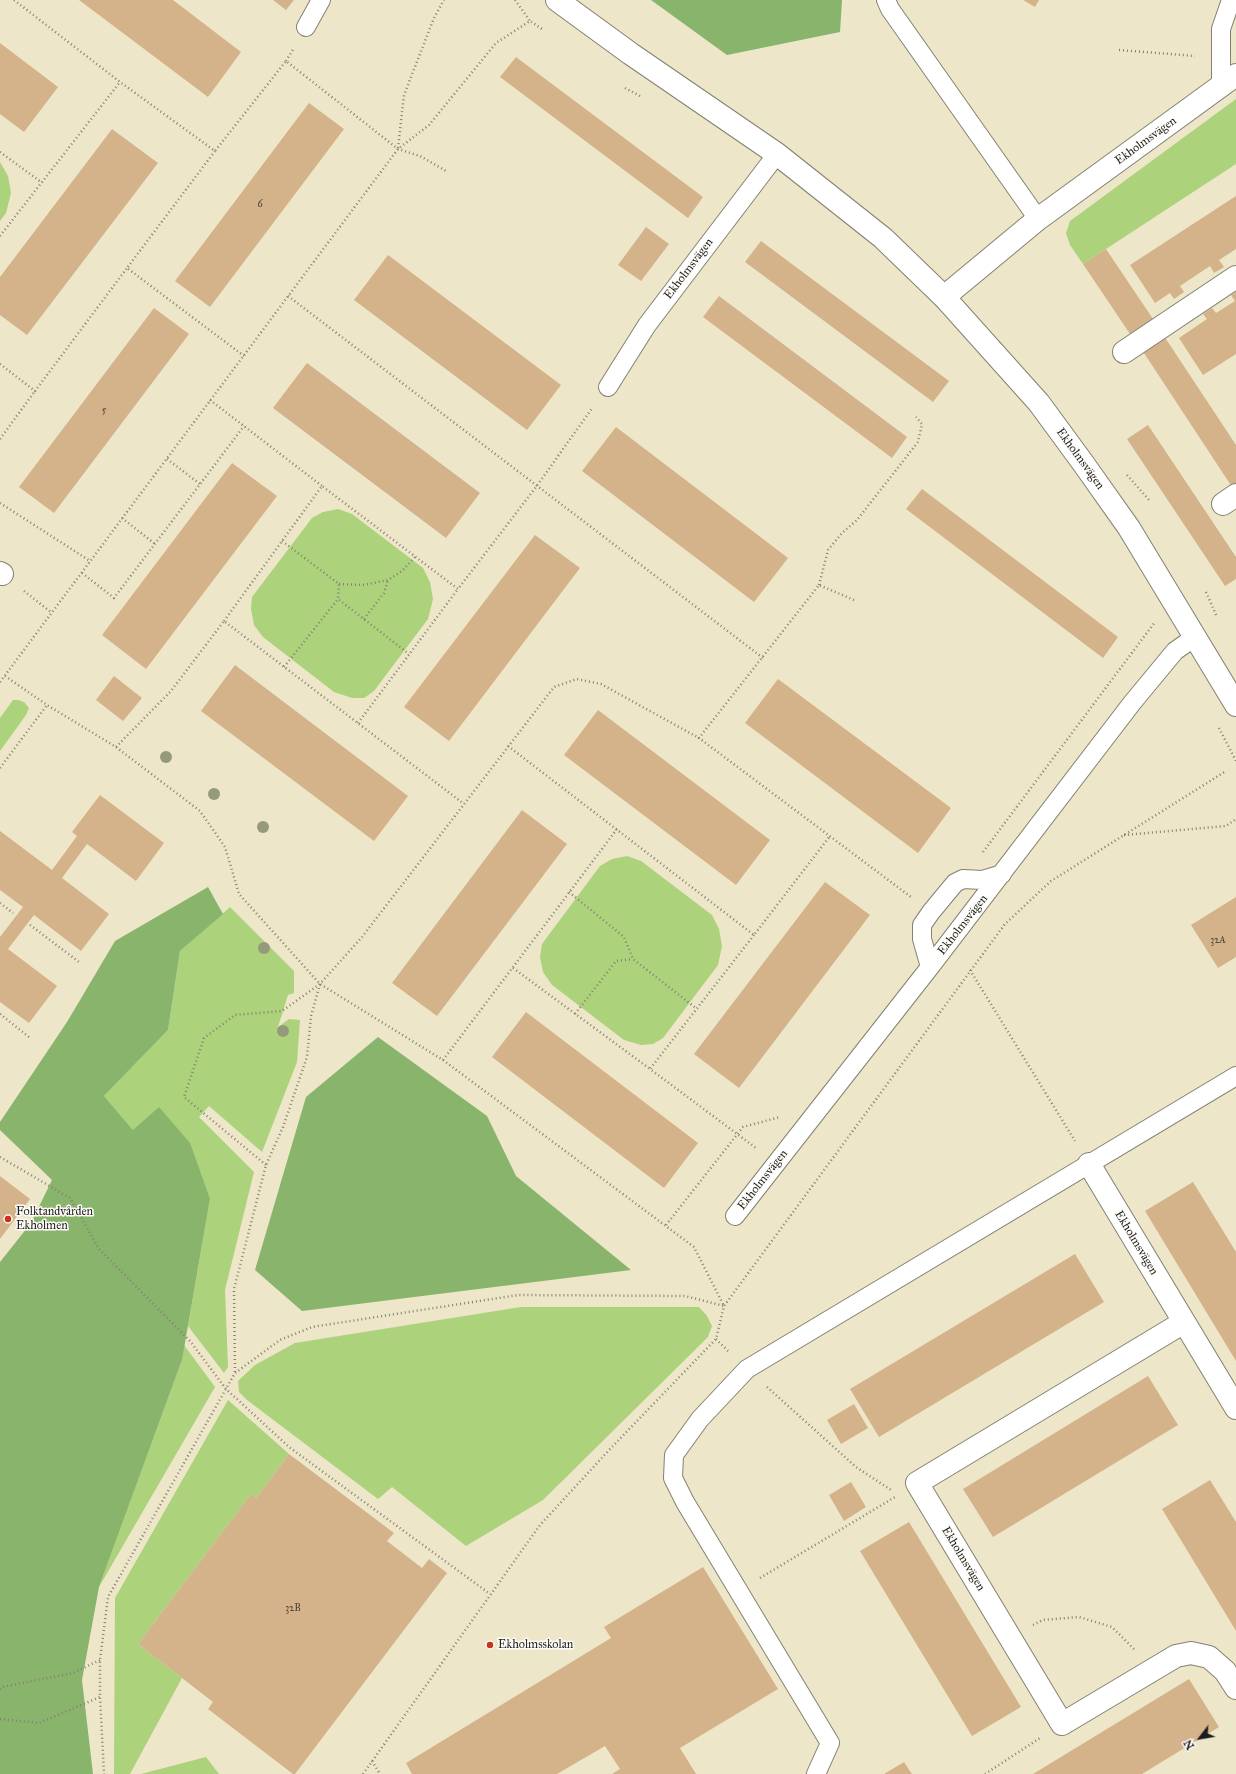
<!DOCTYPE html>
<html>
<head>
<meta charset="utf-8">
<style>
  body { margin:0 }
  #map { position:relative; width:1236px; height:1774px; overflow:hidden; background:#ede6c8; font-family:"IM FELL Great Primer",serif }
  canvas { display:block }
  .north { position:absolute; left:1180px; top:1718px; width:40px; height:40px; -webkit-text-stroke:3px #fdfcf7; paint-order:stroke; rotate:239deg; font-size:11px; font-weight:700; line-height:16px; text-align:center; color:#1c1c1c }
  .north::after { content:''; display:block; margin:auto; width:14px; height:18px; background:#1c1c1c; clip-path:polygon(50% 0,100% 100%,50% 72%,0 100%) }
</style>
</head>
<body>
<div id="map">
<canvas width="1236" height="1774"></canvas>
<div class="north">N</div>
</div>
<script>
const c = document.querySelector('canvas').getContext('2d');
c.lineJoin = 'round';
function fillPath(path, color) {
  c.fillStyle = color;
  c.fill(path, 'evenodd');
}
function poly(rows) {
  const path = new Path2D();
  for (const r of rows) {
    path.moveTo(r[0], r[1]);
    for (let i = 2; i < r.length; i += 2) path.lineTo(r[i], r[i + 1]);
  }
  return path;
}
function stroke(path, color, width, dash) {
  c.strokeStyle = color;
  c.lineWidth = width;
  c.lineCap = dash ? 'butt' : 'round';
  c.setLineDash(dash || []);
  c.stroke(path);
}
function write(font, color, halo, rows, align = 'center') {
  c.font = font + ' "IM FELL Great Primer",serif';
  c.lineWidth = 3;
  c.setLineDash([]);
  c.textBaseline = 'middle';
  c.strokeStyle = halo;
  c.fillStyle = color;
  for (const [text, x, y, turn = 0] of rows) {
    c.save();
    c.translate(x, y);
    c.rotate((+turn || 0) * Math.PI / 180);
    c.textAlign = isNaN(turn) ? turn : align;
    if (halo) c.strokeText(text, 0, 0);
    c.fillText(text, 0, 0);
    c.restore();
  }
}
const green = poly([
  [1236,99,1236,164,1083,264,1070,245,1066,233,1070,221],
  [0,162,8,176,11,193,6,213,0,221],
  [338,509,352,514,423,568,430,582,433,599,428,619,374,691,364,698,352,698,334,692,263,637,254,625,251,609,252,597,312,518,323,512],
  [13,700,18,700,24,702,29,708,26,715,0,751,0,718],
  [627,856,641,861,712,915,719,929,722,946,718,965,663,1038,653,1044,641,1045,624,1040,552,985,543,972,540,957,542,944,600,866,612,859],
  [230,907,294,971,294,993,288,995,278,1027,289,1019,300,1020,297,1062,262,1152,209,1106,199,1117,254,1172,225,1290,228,1367,224,1373,188,1326,210,1199,133,1130,104,1096,168,1030,180,951],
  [521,1307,699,1307,707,1316,712,1326,708,1337,543,1500,466,1546,392,1487,378,1499,247,1400,239,1392,238,1381,255,1365,295,1343],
  [184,1345,215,1387,99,1587,182,1360],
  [228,1400,289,1454,256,1498,251,1494,138,1644,182,1678,130,1774,114,1774,115,1598],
  [206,1757,219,1774,141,1774]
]);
const forest = poly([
  [651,0,842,0,840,32,727,55],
  [208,887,223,914,180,951,168,1030,104,1096,133,1130,159,1107,190,1143,210,1199,182,1360,99,1587,82,1680,93,1774,0,1774,0,1262,31,1223,52,1180,0,1130,0,1122,67,1022,115,941],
  [378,1037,487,1116,516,1176,631,1270,302,1311,255,1270,306,1097]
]);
const building = poly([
  [79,0,173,0,241,52,208,97],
  [273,0,294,0,286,10],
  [1023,0,1039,0,1035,7],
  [0,43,58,87,24,132,0,114],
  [516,57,703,197,688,218,500,77],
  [309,103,344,129,210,307,175,281],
  [112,129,158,163,27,335,0,315,0,277],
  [1236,196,1236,249,1219,260,1224,267,1214,273,1210,266,1180,286,1184,292,1174,299,1170,293,1155,303,1130,265],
  [646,227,669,244,641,281,618,265],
  [761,241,949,381,933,402,745,262],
  [1106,249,1153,319,1130,334,1083,264],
  [388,255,561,385,527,430,354,300],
  [1236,292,1236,354,1203,375,1179,338,1207,319,1203,314,1212,308,1216,313,1235,301,1231,295],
  [719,296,907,437,892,458,703,317],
  [154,308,189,334,54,513,19,487],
  [1164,336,1236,445,1236,484,1232,487,1142,350],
  [307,363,480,493,446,538,273,408],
  [1148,425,1236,557,1236,579,1225,586,1127,439],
  [616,427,788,558,754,602,582,471],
  [232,463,277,496,146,669,102,635],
  [922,489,1118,637,1103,658,906,509],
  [535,535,580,568,449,741,404,707],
  [235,665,408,796,374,841,201,711],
  [114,676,142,698,123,721,96,700],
  [778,679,951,808,918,853,745,723],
  [598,710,770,840,736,885,564,755],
  [100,795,164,843,136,881,87,844,62,878,109,914,81,951,34,915,8,949,57,986,29,1023,0,1002,0,937,23,907,0,890,0,831,52,870,77,836,72,832],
  [522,810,567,844,437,1016,392,983],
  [825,882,870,915,739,1088,694,1054],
  [1236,897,1236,957,1218,968,1191,925],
  [526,1012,698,1143,664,1188,492,1057],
  [0,1176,30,1199,0,1239],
  [1193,1182,1236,1252,1236,1361,1145,1211],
  [1075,1254,1104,1302,879,1437,850,1389],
  [1148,1376,1178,1425,993,1537,963,1489],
  [854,1404,868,1428,841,1444,827,1420],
  [289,1454,394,1533,387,1541,422,1568,429,1559,447,1573,295,1774,293,1774,208,1709,213,1702,138,1644,251,1494,256,1498],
  [1210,1480,1236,1522,1236,1631,1162,1509],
  [851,1482,866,1507,844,1521,829,1495],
  [909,1522,1021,1707,972,1736,860,1551],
  [703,1567,778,1689,680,1748,696,1774,612,1774,620,1769,605,1746,557,1774,412,1774,406,1763,611,1638,604,1627],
  [1189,1679,1219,1727,1142,1774,1033,1774],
  [904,1762,912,1774,884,1774]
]);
const path = poly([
  [14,0,120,82,215,151,286,61,398,149,420,156,446,171],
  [515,0,530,21],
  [1119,50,1195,56],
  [286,61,294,48],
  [625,88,640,96],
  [398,148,404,95,434,18,444,0],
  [215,151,127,268,244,356],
  [0,152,41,182],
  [0,236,120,82],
  [288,296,763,658],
  [0,364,35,391,127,268],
  [210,400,322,486],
  [0,439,35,391],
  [167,459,200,484],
  [1127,475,1150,501],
  [0,503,90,561],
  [122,518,155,544],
  [282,541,339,584,338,599,409,654],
  [82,573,114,598,244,426],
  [339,584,363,585,388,580,402,571,415,557],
  [819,585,828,550,842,533,857,520,918,442,922,424,916,417],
  [24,591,52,613],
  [1206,592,1217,617],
  [854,600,819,585,699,738,911,897],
  [364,619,384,593,388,580],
  [224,621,322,486,458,589,536,487,593,407],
  [284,667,338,599],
  [5,676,47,705,116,747,200,811,225,847,239,894,320,984,443,1060,694,1247,724,1306,685,1296,518,1295,312,1327,280,1340,235,1373,108,1597,100,1660,100,1697,104,1774],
  [0,682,398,149,429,125,496,43,530,21,542,29],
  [358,723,458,589],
  [1219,728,1236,761],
  [508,746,754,935,830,836],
  [116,747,171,691,224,621,464,804],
  [0,768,47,705],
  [1124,835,1226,826,1236,819],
  [983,852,1155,622],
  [569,892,624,937,633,959,697,1009],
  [0,903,13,913],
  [30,925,79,962],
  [754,935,650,1069,756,1148],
  [513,968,650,1069],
  [970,970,1075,1141],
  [0,1014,29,1037],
  [575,1014,616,961,633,959],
  [443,1060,617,829],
  [0,1157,70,1198,99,1249,190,1341,226,1389,289,1447,490,1594],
  [266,1165,184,1097,204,1038,235,1015,282,1011,320,984,362,937,554,687,577,679,601,684,699,738],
  [666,1225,743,1127,780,1117],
  [716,1339,728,1351],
  [235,1372,234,1289,266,1165,283,1127,307,1057,311,1016,320,984],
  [767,1387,856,1467,891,1490],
  [760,1578,895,1497],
  [1033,1625,1043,1620,1079,1617,1112,1627,1134,1649],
  [0,1689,2,1687,73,1673,100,1660],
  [0,1719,39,1723,100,1697],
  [372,1761,380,1774],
  [363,1774,540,1525,611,1448,716,1339,724,1306,1005,924,1051,881,1226,771],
  [985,1774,1040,1738]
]);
const service = poly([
  [886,0,890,9,1038,219],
  [306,27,321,0],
  [1221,86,1221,29,1231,0],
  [608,387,647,325,777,154],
  [930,967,922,939,922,925,931,912,955,883,963,879,982,880,1002,874],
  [735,1216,930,967,1132,703,1175,651,1195,637],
  [816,1774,830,1743,685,1502,673,1478,674,1455,700,1419,747,1369,1236,1076]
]);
const minor = poly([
  [944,297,1038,219,1236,75],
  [1124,352,1236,277],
  [1223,504,1236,495],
  [0,573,2,574],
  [1089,1164,1236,1408],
  [1184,1322,917,1483,1062,1724,1176,1656,1191,1653,1209,1657,1225,1671,1236,1688]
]);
const tertiary = poly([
  [557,0,631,54,777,154,883,238,944,297,1039,403,1083,463,1129,528,1236,705]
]);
const trees = [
  [166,757],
  [214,794],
  [263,827],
  [264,948],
  [283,1031]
];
const markers = [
  [8,1219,4,"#c8321e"],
  [490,1645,4,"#c8321e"]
];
const numberNames = [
  ["6",260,205],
  ["5",104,411],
  ["32A",1218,941],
  ["32B",293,1609]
];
const streetNames = [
  ["Ekholmsvägen",1146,141,-36],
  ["Ekholmsvägen",689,269,-53],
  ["Ekholmsvägen",1080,459,54],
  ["Ekholmsvägen",963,925,-52],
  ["Ekholmsvägen",763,1180,-52],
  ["Ekholmsvägen",1136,1243,59],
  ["Ekholmsvägen",963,1559,59]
];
const poiNames = [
  ["Folktandvården",16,1212],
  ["Ekholmen",16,1226],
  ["Ekholmsskolan",498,1645]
];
fillPath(green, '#acd27c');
fillPath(forest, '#89b46c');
fillPath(building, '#d4b38a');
stroke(service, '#848172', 20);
stroke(minor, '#848172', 24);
stroke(tertiary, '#848172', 24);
stroke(path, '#848172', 2.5, [1, 3]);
stroke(service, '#fff', 18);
stroke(minor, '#fff', 22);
stroke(tertiary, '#fff', 22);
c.fillStyle = '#969a7c';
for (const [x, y] of trees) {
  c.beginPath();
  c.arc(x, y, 6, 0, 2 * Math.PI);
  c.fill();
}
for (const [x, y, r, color] of markers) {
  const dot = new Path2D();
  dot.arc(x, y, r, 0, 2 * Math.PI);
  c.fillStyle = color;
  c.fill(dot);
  stroke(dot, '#fdfcf7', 1.5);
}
write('10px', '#4a4238', null, numberNames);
write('12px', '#1c1c1c', '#fdfcf7', streetNames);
write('12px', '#1c1c1c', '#fdfcf7', poiNames, 'left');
</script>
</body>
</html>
